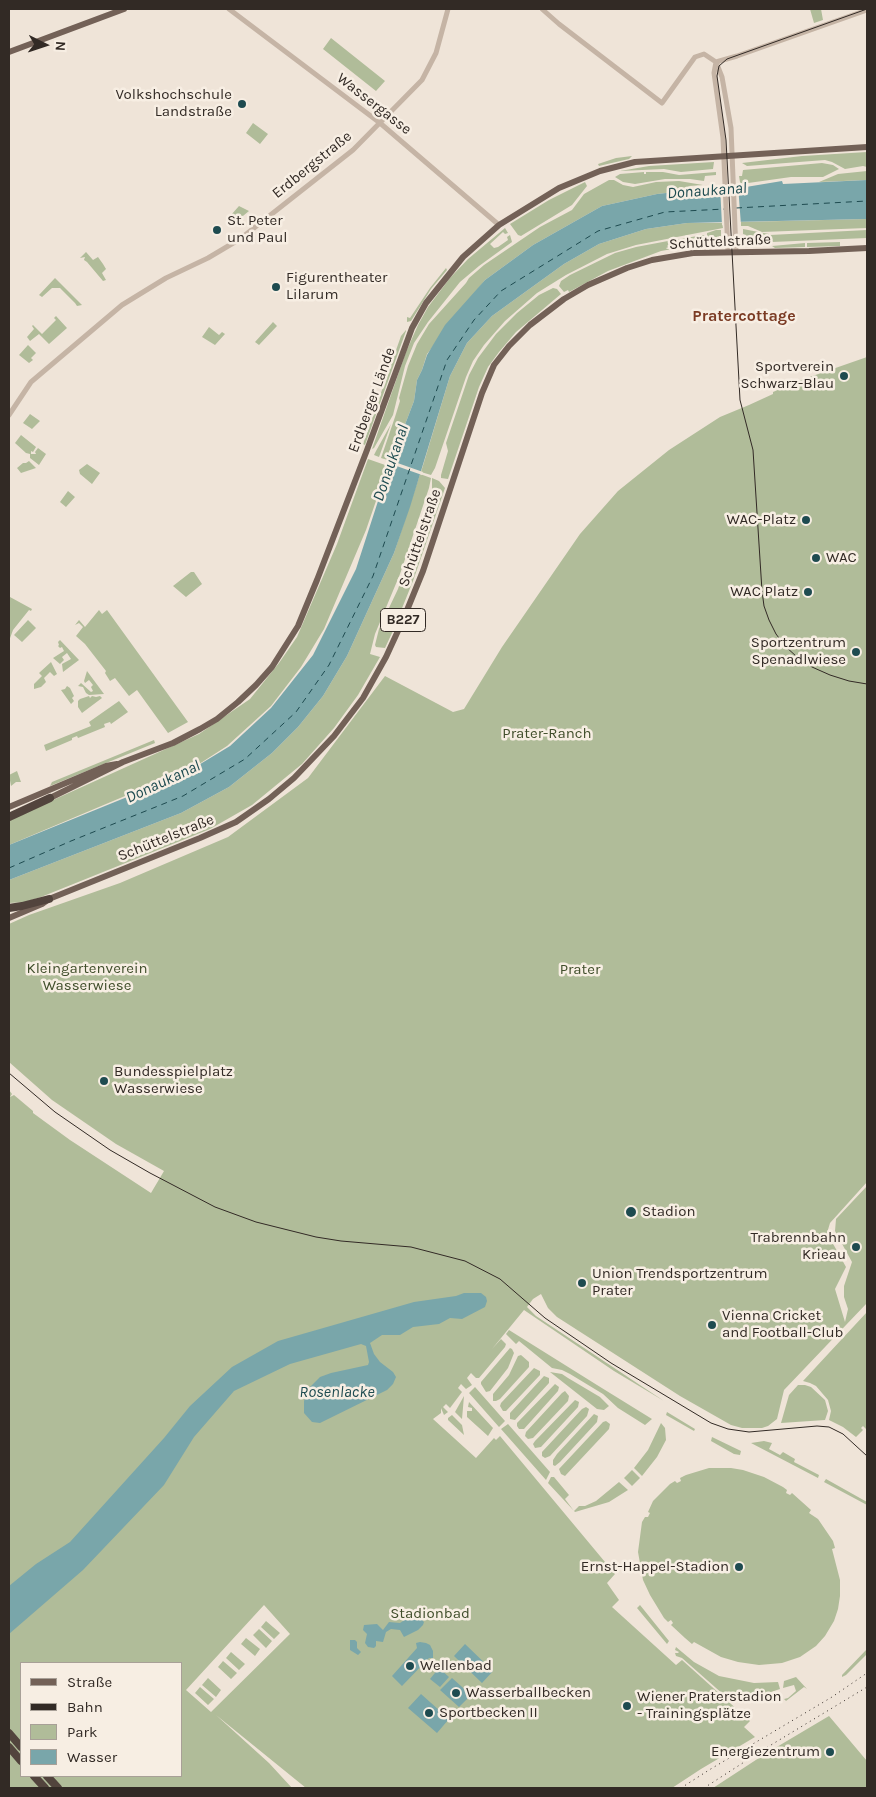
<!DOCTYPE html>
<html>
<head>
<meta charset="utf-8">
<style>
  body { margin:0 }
  #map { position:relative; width:876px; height:1797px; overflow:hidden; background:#efe4d8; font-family:Karla,sans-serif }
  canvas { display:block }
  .frame { position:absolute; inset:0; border:10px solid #322a25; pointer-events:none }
  .legend { position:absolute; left:20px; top:1662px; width:162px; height:115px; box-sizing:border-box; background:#f7eee3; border:1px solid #a8a097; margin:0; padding:6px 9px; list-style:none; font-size:15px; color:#322a25 }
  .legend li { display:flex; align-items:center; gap:10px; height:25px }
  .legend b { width:25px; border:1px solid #a8a097 }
  .north { position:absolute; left:20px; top:20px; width:50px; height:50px; -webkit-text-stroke:4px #f7eee3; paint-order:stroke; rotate:94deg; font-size:14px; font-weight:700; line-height:20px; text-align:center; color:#322a25 }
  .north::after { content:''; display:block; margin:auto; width:18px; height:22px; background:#322a25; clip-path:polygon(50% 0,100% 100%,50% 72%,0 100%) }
</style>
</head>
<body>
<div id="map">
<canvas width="876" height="1797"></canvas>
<div class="frame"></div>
<ul class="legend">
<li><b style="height:6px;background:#736157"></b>Straße</li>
<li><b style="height:6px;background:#322a25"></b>Bahn</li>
<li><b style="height:14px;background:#b0bc99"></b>Park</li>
<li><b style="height:14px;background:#79a6aa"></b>Wasser</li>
</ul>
<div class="north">N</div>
</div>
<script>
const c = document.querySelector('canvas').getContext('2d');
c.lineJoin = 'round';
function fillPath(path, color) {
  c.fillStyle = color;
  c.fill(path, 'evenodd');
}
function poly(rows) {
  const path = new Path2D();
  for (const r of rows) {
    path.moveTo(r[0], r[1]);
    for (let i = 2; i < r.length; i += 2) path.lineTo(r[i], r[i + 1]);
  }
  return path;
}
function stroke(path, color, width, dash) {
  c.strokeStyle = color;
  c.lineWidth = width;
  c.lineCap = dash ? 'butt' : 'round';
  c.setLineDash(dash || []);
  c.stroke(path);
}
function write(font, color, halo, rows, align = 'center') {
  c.font = font + ' Karla,sans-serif';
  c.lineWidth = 5;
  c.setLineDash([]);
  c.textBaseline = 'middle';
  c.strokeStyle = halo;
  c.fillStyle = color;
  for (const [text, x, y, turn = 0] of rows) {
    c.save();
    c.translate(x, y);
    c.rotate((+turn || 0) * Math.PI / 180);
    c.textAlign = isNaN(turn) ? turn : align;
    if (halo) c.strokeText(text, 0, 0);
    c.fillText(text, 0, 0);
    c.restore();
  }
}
const green = poly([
  [810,9,821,9,823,20,814,23],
  [331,38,385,81,376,91,323,49],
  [253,123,268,134,260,144,246,133],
  [867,152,867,167,863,166,845,169,832,162,825,160,747,166,742,163,802,156],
  [632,156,629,159,599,166,598,164,616,158],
  [714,162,713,169,681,172,664,169,620,171,649,166],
  [822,163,833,165,839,169,823,177,791,177,741,184,740,182,739,176,742,176,743,170],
  [867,171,867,180,819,182,838,174],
  [644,172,644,174,646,174,646,172,663,172,679,175,716,172,716,175,705,176,704,181,690,179,665,179,635,184,623,182,615,177,620,174],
  [609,180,614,180,623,185,633,187,656,182,679,181,703,185,689,186,693,188,693,190,657,194,602,206,533,245,485,280,427,354,422,370,417,380,414,401,391,461,381,458,395,417,400,401,399,398,408,366,417,344,429,324,466,283,469,278,484,265,540,227,572,210,584,194],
  [585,182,587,186,572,205,521,236,518,235,510,224,549,200],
  [239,206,249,211,238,220,235,220,231,215],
  [867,219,867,228,762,232,748,226,741,226,741,222],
  [687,223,722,223,723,228,636,245,607,254,566,275,537,293,505,321,484,345,473,361,466,377,435,468,431,475,421,472,450,376,467,343,492,316,564,264,599,244,646,229],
  [505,228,508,233,505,234,503,232,490,244,494,248,498,247,508,240,507,237,510,235,512,242,479,266,460,282,428,322,414,343,405,366,393,415,374,448,372,449,406,352,418,325,428,307,450,278,468,259],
  [743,229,769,234,769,243,767,243,766,241,762,241,762,244,758,244,757,241,746,243,746,235,743,234],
  [716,230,721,230,721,236,719,236,719,240,707,240,707,233],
  [867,230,867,238,772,242,771,240,770,235],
  [703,235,706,236,706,243,690,243,671,247,669,241],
  [668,241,669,247,666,248,667,249,691,246,718,246,684,247,661,251,608,271,569,292,568,290,564,292,559,286,561,281,570,275,615,253,636,247],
  [840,242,840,246,807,247,807,243],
  [805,243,805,247,775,248,772,246],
  [86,252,93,260,98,257,103,264,106,269,102,273,106,280,103,281,87,262,84,260,85,257,80,258],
  [446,268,447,270,431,289,411,321,407,322,407,317,410,318,430,288],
  [55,278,82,305,77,306,75,303,60,288,52,288,42,297,39,295],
  [553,288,557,289,561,294,516,332,499,352,488,367,479,387,448,479,441,478,441,475,448,451,446,443,469,375,478,358,496,334,517,313,539,295],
  [56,316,67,328,49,344,39,334,30,341,27,337,34,329,32,326,33,325,42,334,56,320,54,318],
  [273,322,277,326,259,345,255,342],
  [209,327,219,335,222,332,225,334,215,345,202,337],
  [406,330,406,331,365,445,363,444,401,336],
  [28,345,36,353,31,358,33,360,29,363,19,355],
  [867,357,867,1182,830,1223,827,1233,846,1267,835,1289,845,1322,848,1309,844,1297,844,1286,852,1262,835,1231,836,1219,867,1186,867,1303,784,1390,777,1419,768,1426,762,1428,742,1428,731,1425,680,1396,557,1317,548,1308,541,1294,533,1299,527,1307,536,1316,664,1401,614,1371,524,1310,492,1349,501,1339,506,1344,505,1347,479,1378,476,1378,471,1373,467,1378,472,1385,466,1389,461,1384,458,1388,462,1392,450,1408,446,1404,443,1407,448,1412,444,1415,441,1408,441,1413,433,1419,476,1458,494,1438,496,1440,500,1436,615,1574,607,1583,619,1600,612,1607,676,1665,682,1660,750,1721,744,1727,755,1737,701,1769,672,1788,357,1788,355,1787,353,1788,306,1788,216,1715,269,1763,292,1788,9,1788,9,1090,12,1094,10,1097,14,1095,33,1111,33,1113,70,1140,151,1193,164,1171,116,1144,52,1100,9,1062,9,924,29,915,120,883,228,837,308,778,385,676,453,712,464,709,502,647,580,534,618,491,669,450,720,417,749,405,773,394,773,392,804,379],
  [264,1605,290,1634,211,1712,186,1690],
  [21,1663,181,1663,181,1776,21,1776],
  [30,414,40,421,32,429,23,423],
  [391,424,379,457,374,455,376,451],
  [21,435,36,447,33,452,31,451,31,454,36,454,35,452,38,448,46,454,39,465,30,458,30,454,26,453,15,443],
  [368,459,388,466,366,530,324,629,301,667,271,706,227,746,196,766,9,845,9,820,199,734,250,699,279,663,297,637,337,544],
  [29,461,36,468,21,473,17,468,23,463,26,463],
  [87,464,100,473,92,484,80,474,79,470],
  [420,474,431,478,429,488,400,574,375,634,370,654,380,657,358,695,334,728,302,764,252,805,210,829,41,897,25,902,9,903,9,880,181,813,229,787,272,753,298,727,323,696,347,656,394,553],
  [432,478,439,481,445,488,433,523,413,581,392,633,385,648,376,647,375,645,379,629,398,589,424,512,432,489],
  [68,491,75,497,66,507,60,502],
  [191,572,194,572,202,584,186,597,173,586],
  [10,597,32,609,31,611,29,610,13,630,9,641,9,599],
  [99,610,102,614,107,610,188,722,168,733,137,690,129,696,115,678,110,681,105,673,106,671,85,644,76,636,83,627,79,623,75,625,79,620,85,627],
  [28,620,36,628,22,642,14,635],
  [60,640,79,660,63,672,62,664,71,659,67,653,62,657,64,660,60,664,53,658,64,651,62,647,60,648,58,646,59,645,58,642],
  [51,662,57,674,54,676,50,672,44,678,46,682,41,687,34,689,34,684,42,676,39,673],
  [87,671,104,694,89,695,86,693,83,687,78,686,81,683,91,692,93,691,91,687,93,685,89,680,85,683,84,681],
  [67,686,70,688,74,696,72,698,74,701,71,704,61,690,65,689],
  [89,696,90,698,92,696,96,697,100,696,102,698,82,713,78,707,78,701,80,699],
  [119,701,128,712,111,724,110,722,104,724,105,727,78,738,77,736,72,738,72,740,46,751,44,745,91,726,89,722],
  [154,740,155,743,50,786,52,782],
  [17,771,21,782,16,782,11,786,9,775],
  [867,1312,867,1430,863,1426,861,1428,863,1430,856,1437,843,1427,829,1420,831,1411,828,1400,816,1386,810,1383,803,1381],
  [509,1330,597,1385,652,1419,645,1425,618,1408,603,1394,570,1374,562,1370,552,1368,519,1341,516,1344,506,1334],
  [510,1348,512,1349,514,1353,508,1368,490,1391,486,1392,481,1384,481,1382],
  [521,1355,529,1362,529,1367,500,1399,496,1401,493,1401,493,1394,509,1375,518,1356],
  [534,1368,540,1371,540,1375,506,1411,503,1411,500,1406,501,1403],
  [550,1372,562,1374,568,1378,600,1397,609,1406,604,1410,597,1409],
  [544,1376,549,1378,549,1383,515,1420,510,1419,510,1413],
  [555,1384,559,1387,558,1391,524,1429,519,1429,517,1426,517,1423],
  [798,1385,805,1385,811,1387,825,1400,828,1411,825,1420,781,1423,789,1395],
  [475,1387,505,1421,499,1427,469,1393],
  [565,1391,569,1396,568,1401,533,1438,528,1439,525,1436,526,1432,562,1393],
  [464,1396,462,1419,455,1412],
  [575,1400,579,1402,578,1407,541,1447,535,1448,533,1444,535,1441],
  [469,1402,493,1428,488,1436,467,1417,467,1411,472,1411,472,1408,468,1407],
  [586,1407,589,1409,587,1416,550,1456,545,1458,542,1456,542,1452,582,1409],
  [667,1412,695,1429,694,1431,666,1415],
  [594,1414,598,1416,597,1422,560,1462,555,1466,553,1465,553,1460,557,1454],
  [452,1415,462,1425,464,1435,448,1420,448,1418],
  [606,1421,610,1424,609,1429,565,1476,561,1474,559,1469,603,1422],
  [661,1423,665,1428,666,1440,657,1457,642,1476,634,1468,648,1450],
  [508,1424,550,1472,546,1480,501,1429],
  [712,1437,741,1451,740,1455,734,1454,711,1441],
  [764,1441,772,1443,769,1449,780,1455,783,1452,795,1459,794,1462,819,1475,818,1478,751,1443],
  [709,1468,731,1468,743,1470,764,1477,783,1487,787,1490,786,1493,790,1495,792,1493,811,1510,809,1513,818,1519,833,1541,835,1548,832,1549,840,1580,840,1596,838,1609,834,1621,825,1636,816,1646,800,1657,782,1663,759,1665,738,1662,721,1657,694,1642,692,1644,685,1638,671,1625,673,1623,671,1620,668,1622,664,1618,650,1595,643,1580,638,1552,642,1522,645,1517,648,1517,650,1513,648,1512,653,1501,670,1484,675,1481,677,1483,681,1481,680,1478,686,1475],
  [632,1470,640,1478,632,1486,624,1478],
  [551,1477,554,1477,569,1495,565,1499,574,1511,579,1506,585,1506,596,1501,619,1482,628,1490,609,1502,575,1512,548,1483],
  [826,1479,867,1502,867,1505,824,1482],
  [640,1605,669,1641,667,1644,637,1608],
  [266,1621,280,1633,274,1639,261,1627],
  [259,1629,272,1641,266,1648,253,1635],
  [246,1638,260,1649,255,1656,241,1644],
  [676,1647,694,1662,719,1676,754,1683,778,1682,780,1689,768,1693,730,1696,724,1695,682,1658,676,1656,675,1653,678,1653,679,1652,675,1650],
  [867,1649,867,1654,846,1675,842,1677,842,1675],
  [231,1652,245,1664,239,1670,226,1658],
  [223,1661,237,1673,231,1679,218,1667],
  [796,1677,807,1689,804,1687,786,1701,784,1699,788,1698,796,1691,794,1685,783,1688,784,1681],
  [208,1678,221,1690,216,1697,202,1685],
  [200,1687,214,1699,208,1705,195,1693],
  [829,1716,867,1761,867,1788,713,1788,765,1754]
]);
const water = poly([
  [867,180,867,219,687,223,646,229,599,244,564,264,492,316,467,343,450,376,410,507,394,553,347,656,323,696,298,727,272,753,229,787,181,813,9,880,9,845,164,782,197,766,230,746,271,708,313,655,356,569,391,461,414,401,417,380,422,370,427,355,445,325,485,280,533,245,602,206,657,194,693,190,693,188,701,190,740,188,782,181,783,184],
  [464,1293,481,1293,486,1297,487,1301,485,1307,462,1319,450,1318,439,1324,413,1327,400,1335,382,1335,370,1343,374,1354,380,1362,393,1372,396,1377,393,1384,387,1390,320,1423,312,1422,304,1413,304,1401,309,1388,320,1377,331,1373,368,1365,369,1362,366,1346,361,1344,290,1364,234,1391,194,1437,164,1485,83,1570,9,1634,9,1586,36,1564,70,1542,164,1438,190,1406,232,1367,278,1341,414,1302,456,1296],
  [415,1613,418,1616,416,1619,421,1619,424,1622,423,1625,418,1630,404,1637,400,1630,391,1629,386,1632,383,1642,376,1641,376,1646,374,1648,368,1647,365,1643,367,1634,363,1630,364,1625,377,1624,383,1630,389,1622,400,1623],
  [350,1640,355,1640,357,1642,357,1648,361,1652,358,1655,350,1650],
  [420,1642,426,1643,430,1645,433,1651,433,1658,429,1658,402,1686,392,1676,417,1648,416,1643],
  [465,1644,493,1671,482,1683,454,1656],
  [439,1668,449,1677,440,1687,430,1679],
  [452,1678,471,1695,459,1707,440,1690],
  [421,1694,449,1719,437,1733,408,1708]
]);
const pier = poly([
  [738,185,741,225,722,225,720,186],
  [389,460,423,472,422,475,388,463]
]);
const ferry = poly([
  [736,208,867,201],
  [9,868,71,841,183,796,245,759,296,712,329,665,373,576,447,360,474,320,501,291,598,231,665,212,725,209]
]);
const minor = poly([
  [229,9,380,123,499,225],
  [542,9,559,24,662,103,695,57,704,54,716,62,722,77,731,128,736,252],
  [716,62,714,73,723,138,728,252],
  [716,62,737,56,867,10],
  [9,415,31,382,122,305,166,278,208,258,240,239,353,150,422,80,436,53,448,9]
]);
const major = poly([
  [9,52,124,9],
  [50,798,123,762,173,743,200,729,217,719,238,702,256,685,272,667,298,626,317,580,367,450,412,328,426,303,463,257,499,225,559,188,600,171,635,162,867,147],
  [9,807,106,766,117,764],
  [9,918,42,904,49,899,200,838,236,822,269,799,294,778,334,736,363,698,386,657,403,620,423,571,482,393,494,365,509,346,530,325,564,299,588,285,627,268,652,260,693,253,809,251,867,248]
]);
const highway = poly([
  [9,817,50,798],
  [9,908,22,906,49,899],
  [9,1733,21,1747],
  [9,1747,21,1761],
  [34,1776,45,1788],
  [47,1776,58,1788]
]);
const tram = poly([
  [867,9,727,59,719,66,717,76,726,140,740,400,753,450,762,591,764,606,769,620,776,634,785,646,797,657,812,667,830,675,849,681,867,684],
  [9,1073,55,1112,110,1150,150,1173,215,1207,256,1222,316,1237,341,1241,411,1247,465,1261,500,1279,545,1318,611,1363,711,1423,728,1429,749,1432,817,1426,829,1427,843,1434,867,1456]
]);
const rail = poly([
  [681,1788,709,1770,832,1697,867,1673],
  [704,1788,766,1748,867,1687]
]);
const markers = [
  [242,104,5,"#1e4b50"],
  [217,230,5,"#1e4b50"],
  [276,287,5,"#1e4b50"],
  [844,376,5,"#1e4b50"],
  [806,520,5,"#1e4b50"],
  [816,558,5,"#1e4b50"],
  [808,592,5,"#1e4b50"],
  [856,652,5,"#1e4b50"],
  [104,1081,5,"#1e4b50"],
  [631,1212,6,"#1e4b50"],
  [856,1247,5,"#1e4b50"],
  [582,1283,5,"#1e4b50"],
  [712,1325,5,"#1e4b50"],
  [739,1567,5,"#1e4b50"],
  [410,1666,5,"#1e4b50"],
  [456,1693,5,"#1e4b50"],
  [627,1706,5,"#1e4b50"],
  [429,1713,5,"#1e4b50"],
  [830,1752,5,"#1e4b50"]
];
const shields = [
  [403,620,45]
];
const shieldNames = [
  ["B227",403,620]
];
const poiNames = [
  ["Volkshochschule",232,95,"right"],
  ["Landstraße",232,112,"right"],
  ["St. Peter",227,221],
  ["und Paul",227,238],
  ["Figurentheater",286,278],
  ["Lilarum",286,295],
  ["Sportverein",834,367,"right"],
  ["Schwarz-Blau",834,384,"right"],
  ["WAC-Platz",796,520,"right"],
  ["WAC",826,558],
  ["WAC Platz",798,592,"right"],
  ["Sportzentrum",846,643,"right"],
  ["Spenadlwiese",846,660,"right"],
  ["Bundesspielplatz",114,1072],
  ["Wasserwiese",114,1089],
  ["Stadion",642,1212],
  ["Trabrennbahn",846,1238,"right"],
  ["Krieau",846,1255,"right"],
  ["Union Trendsportzentrum",592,1274],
  ["Prater",592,1291],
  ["Vienna Cricket",722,1316],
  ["and Football-Club",722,1333],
  ["Ernst-Happel-Stadion",729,1567,"right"],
  ["Wellenbad",420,1666],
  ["Wasserballbecken",466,1693],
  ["Wiener Praterstadion",637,1697],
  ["- Trainingsplätze",637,1714],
  ["Sportbecken II",439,1713],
  ["Energiezentrum",820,1752,"right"]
];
const streetNames = [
  ["Wassergasse",374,104,38],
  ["Erdbergstraße",312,165,-39],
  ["Schüttelstraße",720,242,-3],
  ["Erdberger Lände",372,400,-70],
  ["Schüttelstraße",420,538,-71],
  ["Schüttelstraße",166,838,-22]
];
const parkNames = [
  ["Prater-Ranch",547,734],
  ["Kleingartenverein",87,969],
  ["Wasserwiese",87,986],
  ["Prater",580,970],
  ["Stadionbad",430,1614]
];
const waterNames = [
  ["Donaukanal",707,191,-4],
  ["Donaukanal",391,463,-71],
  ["Donaukanal",163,782,-25],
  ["Rosenlacke",337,1392]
];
const neighbourhoodNames = [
  ["Pratercottage",744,316]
];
fillPath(green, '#b0bc99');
fillPath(water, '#79a6aa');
fillPath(pier, '#efe4d8');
stroke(ferry, '#1e4b50', 1, [6, 5]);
stroke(minor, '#c5b4a5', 5);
stroke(major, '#736157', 6);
stroke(highway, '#52443d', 8);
stroke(tram, '#322a25', 1);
stroke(rail, '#322a25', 1, [1, 4]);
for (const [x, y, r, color] of markers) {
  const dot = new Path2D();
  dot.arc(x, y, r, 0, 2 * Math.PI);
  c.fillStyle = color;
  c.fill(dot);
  stroke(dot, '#f7eee3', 2);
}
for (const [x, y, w] of shields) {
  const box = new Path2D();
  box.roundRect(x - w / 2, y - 11.5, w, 23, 4);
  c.fillStyle = '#f7eee3';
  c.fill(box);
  stroke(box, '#322a25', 1);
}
write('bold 14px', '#322a25', null, shieldNames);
write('15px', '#322a25', '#f7eee3', poiNames, 'left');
write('15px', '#322a25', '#f7eee3', streetNames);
write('15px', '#404e2b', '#f7eee3', parkNames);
write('italic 16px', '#1e4b50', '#f7eee3', waterNames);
write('bold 16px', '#7b3b24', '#f7eee3', neighbourhoodNames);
</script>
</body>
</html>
